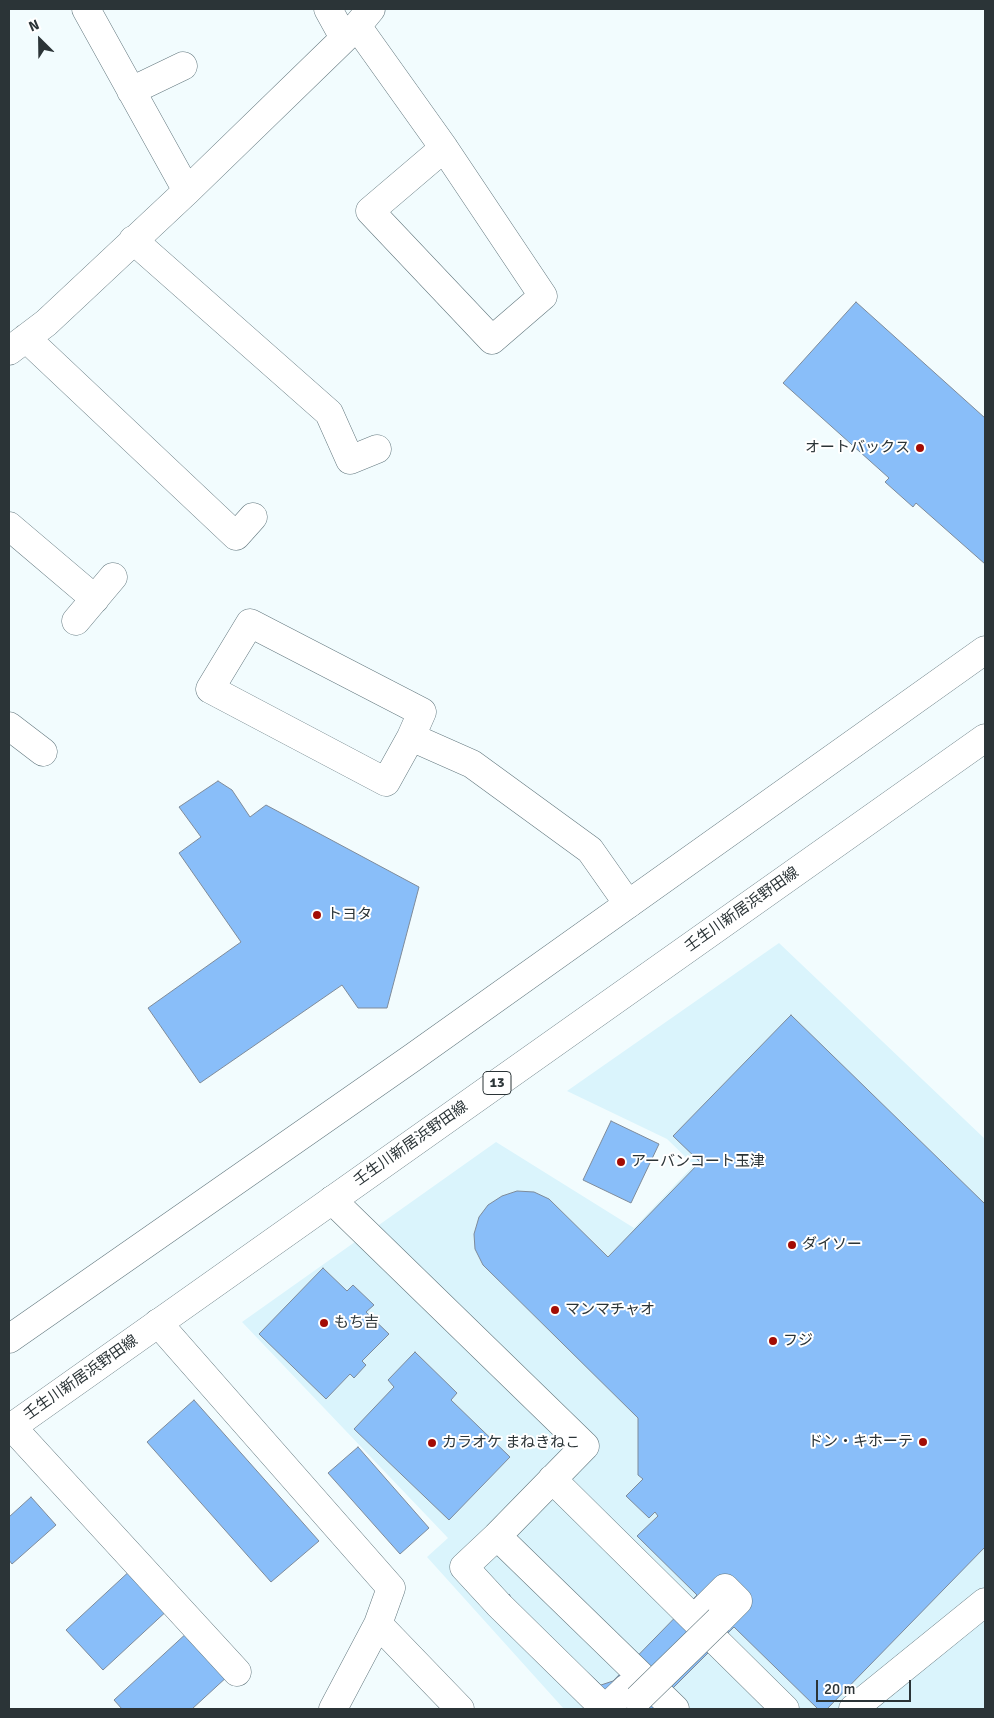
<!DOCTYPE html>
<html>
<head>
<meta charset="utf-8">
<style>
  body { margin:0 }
  #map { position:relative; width:994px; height:1718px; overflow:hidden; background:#f2fcfe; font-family:Signika,sans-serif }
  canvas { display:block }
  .frame { position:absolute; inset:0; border:10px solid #2b3437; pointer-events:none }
  .north { position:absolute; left:15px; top:15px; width:50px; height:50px; -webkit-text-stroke:4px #fff; paint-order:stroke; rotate:337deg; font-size:14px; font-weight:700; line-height:20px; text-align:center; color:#2b3437 }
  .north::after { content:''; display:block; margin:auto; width:18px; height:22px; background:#2b3437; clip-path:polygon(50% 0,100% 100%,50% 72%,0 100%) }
  .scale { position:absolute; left:816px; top:1680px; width:95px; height:22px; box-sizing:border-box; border:2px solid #2b3437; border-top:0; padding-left:6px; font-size:15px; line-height:18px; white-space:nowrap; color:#2b3437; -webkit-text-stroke:4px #fff; paint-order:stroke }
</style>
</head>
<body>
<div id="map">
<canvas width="994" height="1718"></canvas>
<div class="frame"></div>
<div class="north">N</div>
<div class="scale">20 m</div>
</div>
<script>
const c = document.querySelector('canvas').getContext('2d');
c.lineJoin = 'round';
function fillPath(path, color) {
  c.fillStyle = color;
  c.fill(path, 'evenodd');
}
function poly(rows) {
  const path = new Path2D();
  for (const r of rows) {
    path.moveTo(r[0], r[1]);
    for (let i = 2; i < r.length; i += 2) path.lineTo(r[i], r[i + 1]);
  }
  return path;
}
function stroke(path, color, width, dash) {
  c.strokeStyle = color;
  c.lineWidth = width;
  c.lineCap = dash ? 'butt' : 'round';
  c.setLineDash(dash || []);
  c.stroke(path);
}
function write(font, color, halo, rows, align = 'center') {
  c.font = font + ' Signika,"Noto Sans JP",sans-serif';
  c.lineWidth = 4;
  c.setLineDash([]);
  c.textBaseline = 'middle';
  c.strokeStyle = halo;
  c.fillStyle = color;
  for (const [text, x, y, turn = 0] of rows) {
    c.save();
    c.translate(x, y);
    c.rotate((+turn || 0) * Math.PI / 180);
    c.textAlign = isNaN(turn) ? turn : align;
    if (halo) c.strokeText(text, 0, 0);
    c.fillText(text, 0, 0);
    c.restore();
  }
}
const built = poly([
  [779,943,985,1139,985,1709,564,1709,427,1557,448,1538,242,1322,496,1142,634,1228,694,1165,667,1139,567,1091]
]);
const building = poly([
  [856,302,985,418,985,564,916,503,913,507,885,482,889,478,783,383,856,302],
  [218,781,232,790,250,817,266,805,419,887,387,1008,358,1008,342,985,200,1083,148,1008,241,942,179,853,201,837,179,807,218,781],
  [791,1015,985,1204,985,1547,827,1709,818,1709,734,1627,652,1709,590,1709,491,1612,509,1594,516,1606,601,1685,613,1681,697,1595,637,1536,658,1516,655,1512,649,1518,626,1496,643,1479,638,1475,638,1418,483,1265,475,1249,474,1234,479,1217,488,1205,502,1196,517,1191,534,1192,549,1199,608,1257,700,1162,673,1136,791,1015],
  [611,1121,659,1144,631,1203,583,1180,611,1121],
  [323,1268,347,1291,353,1285,374,1305,366,1312,389,1334,362,1361,366,1365,354,1378,350,1374,326,1399,259,1334,323,1268],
  [415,1352,457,1393,451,1400,510,1457,449,1520,354,1429,394,1387,388,1380,415,1352],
  [194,1400,319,1541,271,1582,147,1442,194,1400],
  [358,1447,429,1528,400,1554,328,1473,358,1447],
  [31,1497,56,1525,12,1564,9,1560,9,1517,31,1497],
  [134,1567,171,1607,103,1670,66,1630,134,1567],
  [189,1631,229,1675,192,1709,122,1709,114,1700,189,1631]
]);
const minor = poly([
  [86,9,187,191],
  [328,9,344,38],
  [357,26,444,148,543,296,492,340,370,211,444,148],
  [131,91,183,66],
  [133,240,329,413,350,460,377,449],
  [26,338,236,536,253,517],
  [9,351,46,323,187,191,357,26,371,9],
  [9,526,95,599],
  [76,621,113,577],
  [9,726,43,752],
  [411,737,422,712,250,623,210,689,386,782,411,737,472,764,590,850,628,904],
  [332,1200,585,1446,497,1536,675,1709],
  [158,1323,391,1588,378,1624,333,1709],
  [12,1427,237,1672],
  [552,1479,785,1709],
  [497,1536,464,1567,499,1605,605,1709,627,1688],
  [704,1609,725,1588,738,1601,719,1620],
  [378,1624,460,1709],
  [853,1709,985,1602]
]);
const major = poly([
  [9,1339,412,1058,985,650],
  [9,1429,985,738]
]);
const minorBridge = poly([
  [638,1699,719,1620]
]);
const markers = [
  [920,448,5,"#a30c04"],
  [317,915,5,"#a30c04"],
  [621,1162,5,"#a30c04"],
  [792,1245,5,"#a30c04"],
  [555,1310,5,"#a30c04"],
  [324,1323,5,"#a30c04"],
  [773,1341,5,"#a30c04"],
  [923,1442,5,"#a30c04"],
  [432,1443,5,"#a30c04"]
];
const shields = [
  [497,1083,28]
];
const shieldNames = [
  ["13",497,1083]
];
const poiNames = [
  ["オートバックス",910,448,"right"],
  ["トヨタ",327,915],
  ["アーバンコート玉津",631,1162],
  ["ダイソー",802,1245],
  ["マンマチャオ",565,1310],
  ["もち吉",334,1323],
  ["フジ",783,1341],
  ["ドン・キホーテ",913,1442,"right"],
  ["カラオケ まねきねこ",442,1443]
];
const streetNames = [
  ["壬生川新居浜野田線",742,910,-35],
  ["壬生川新居浜野田線",411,1144,-35],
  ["壬生川新居浜野田線",81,1378,-35]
];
fillPath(built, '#daf4fc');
fillPath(building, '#89bef9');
stroke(building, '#7e8b9a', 1);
stroke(minor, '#62777e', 29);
stroke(major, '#62777e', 29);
stroke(minor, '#fff', 28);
stroke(major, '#fff', 28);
stroke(minorBridge, '#62777e', 29, []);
stroke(minorBridge, '#fff', 28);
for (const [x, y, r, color] of markers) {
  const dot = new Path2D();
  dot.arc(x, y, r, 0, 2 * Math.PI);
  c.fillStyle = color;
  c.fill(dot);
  stroke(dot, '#fff', 2);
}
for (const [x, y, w] of shields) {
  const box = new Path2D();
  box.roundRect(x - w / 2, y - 11.5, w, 23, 4);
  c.fillStyle = '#fff';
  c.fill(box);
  stroke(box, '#2b3437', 1);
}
write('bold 14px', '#2b3437', null, shieldNames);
write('15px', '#2b3437', '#fff', poiNames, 'left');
write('15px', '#2b3437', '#fff', streetNames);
</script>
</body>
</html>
